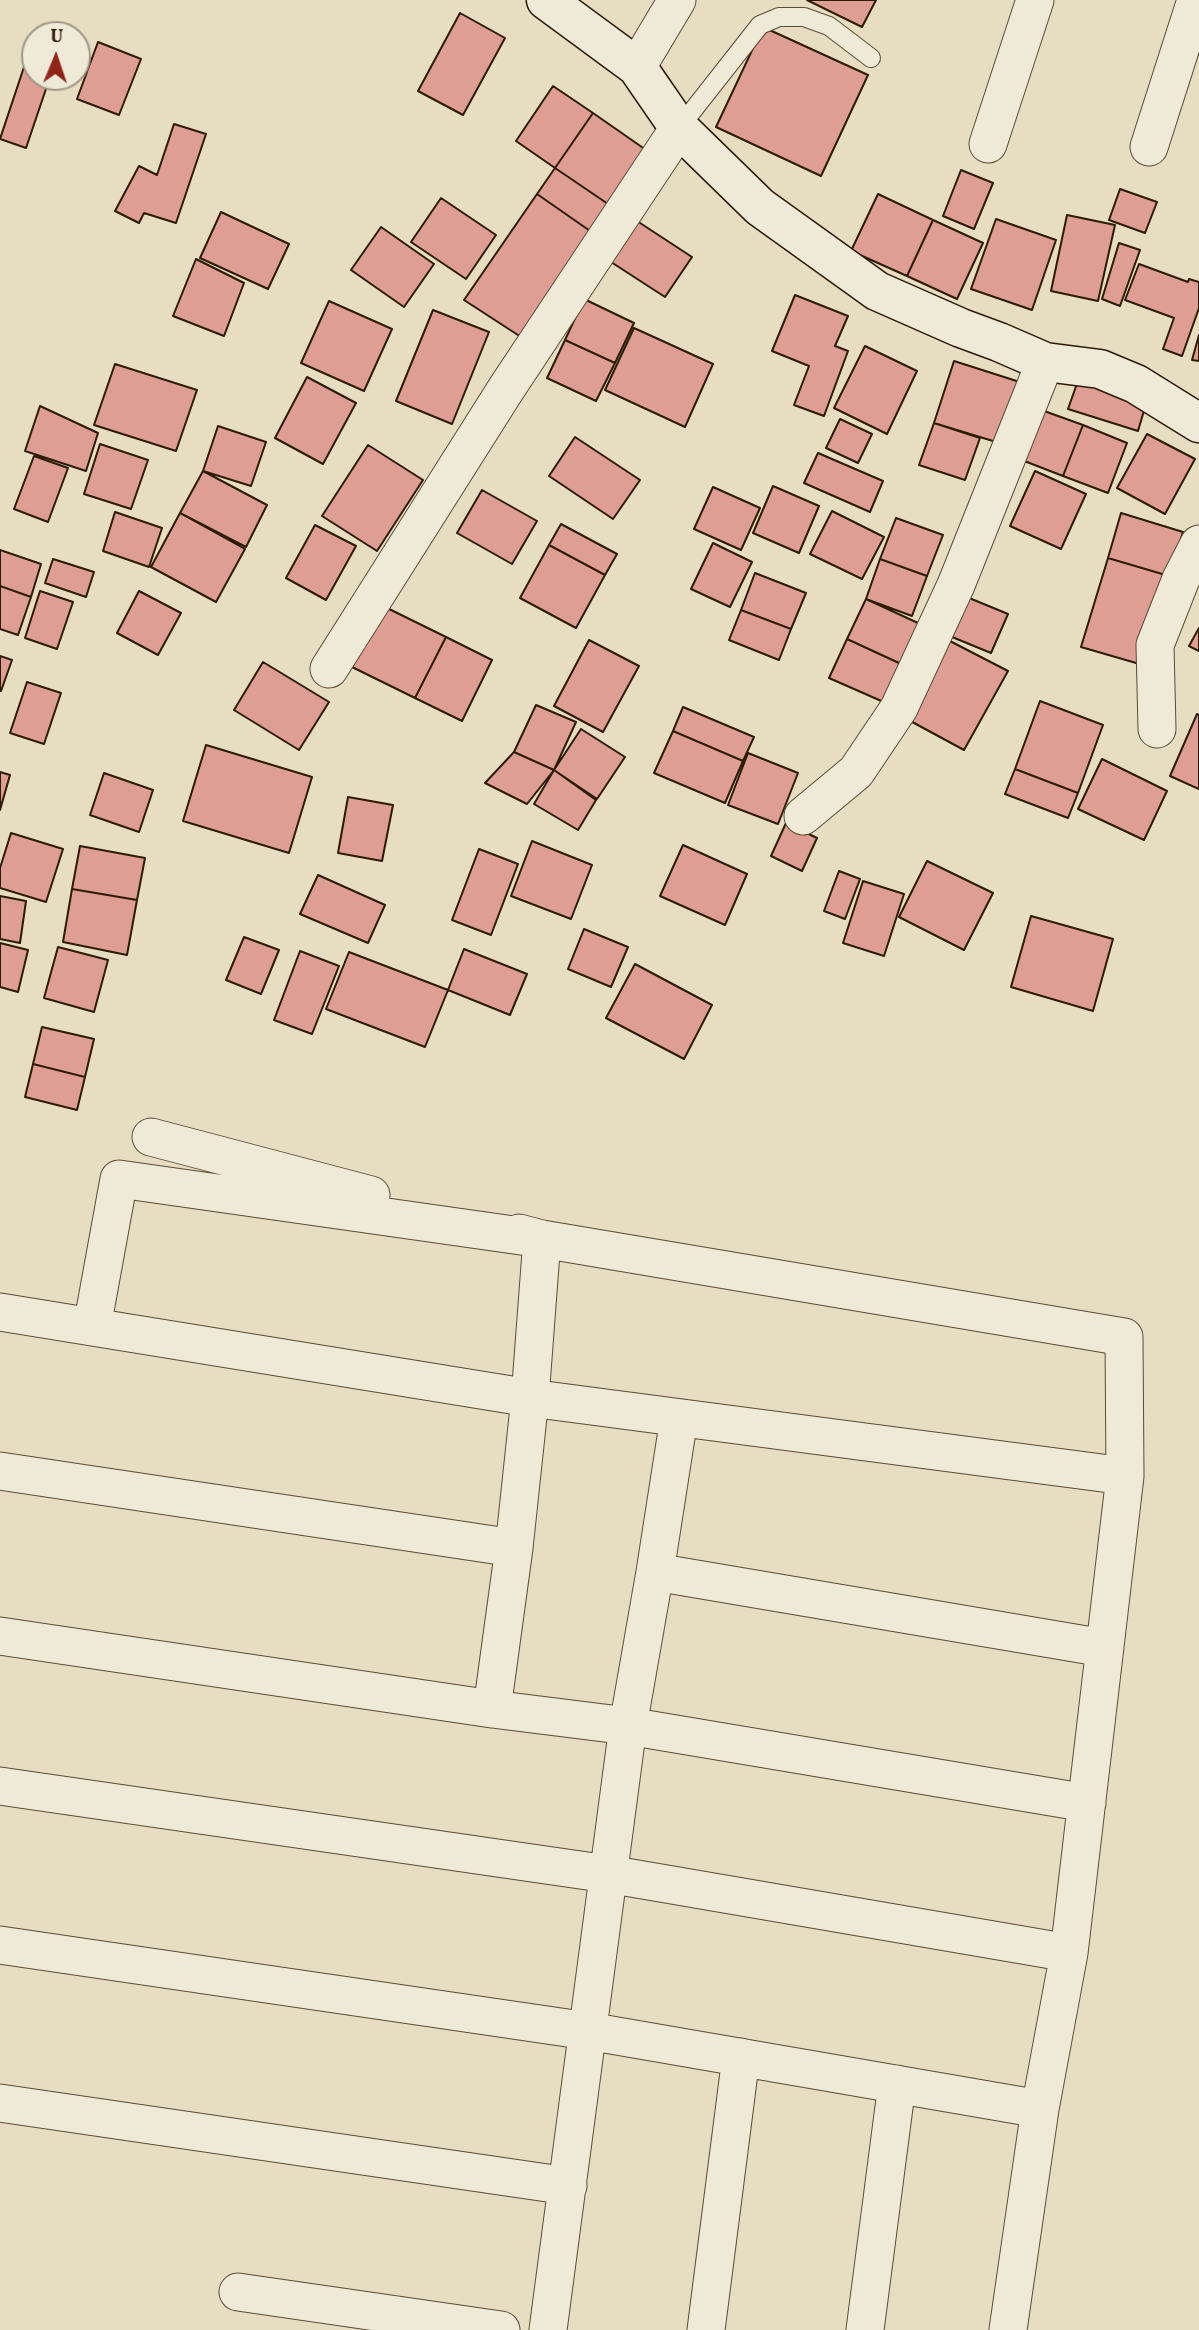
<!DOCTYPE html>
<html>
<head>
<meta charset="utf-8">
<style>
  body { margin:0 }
  #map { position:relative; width:1199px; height:2330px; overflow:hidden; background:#e6ddc3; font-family:Vollkorn,serif }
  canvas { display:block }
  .north { position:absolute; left:21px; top:21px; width:70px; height:70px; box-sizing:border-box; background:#efe9d8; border:2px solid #a19783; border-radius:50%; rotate:2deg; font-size:19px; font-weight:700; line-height:28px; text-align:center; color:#2d1b03 }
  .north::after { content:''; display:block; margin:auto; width:24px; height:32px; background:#8f2418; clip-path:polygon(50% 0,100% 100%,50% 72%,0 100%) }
</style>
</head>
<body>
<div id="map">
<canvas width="1199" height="2330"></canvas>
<div class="north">U</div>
</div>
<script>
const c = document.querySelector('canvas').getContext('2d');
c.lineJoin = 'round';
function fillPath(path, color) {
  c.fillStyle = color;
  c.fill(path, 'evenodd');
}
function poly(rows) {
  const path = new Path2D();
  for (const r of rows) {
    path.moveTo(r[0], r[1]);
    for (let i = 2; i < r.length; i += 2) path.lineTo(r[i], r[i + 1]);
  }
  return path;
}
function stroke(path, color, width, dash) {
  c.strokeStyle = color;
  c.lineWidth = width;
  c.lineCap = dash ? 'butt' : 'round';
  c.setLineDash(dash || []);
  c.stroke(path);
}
const building = poly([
  [807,0,876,0,862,27,807,0],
  [460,13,505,38,463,115,418,91,460,13],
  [763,27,868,75,821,176,716,127,763,27],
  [98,42,141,59,119,115,77,99,98,42],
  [24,67,35,71,35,77,50,77,26,148,0,139,24,67],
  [553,86,593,113,555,168,516,141,553,86],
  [593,113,649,152,611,206,555,168,593,113],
  [174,124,206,134,176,223,144,213,139,223,115,211,139,166,157,175,174,124],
  [555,168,611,206,593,233,537,194,555,168],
  [961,170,993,183,974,229,943,216,961,170],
  [1120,189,1157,202,1145,233,1109,220,1120,189],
  [537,194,593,233,521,337,464,300,537,194],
  [878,194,933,220,907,276,851,251,878,194],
  [441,198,496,235,466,279,411,242,441,198],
  [221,212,289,244,268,289,200,258,221,212],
  [1067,215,1115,225,1098,301,1051,291,1067,215],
  [996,219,1056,240,1032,310,971,289,996,219],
  [933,220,983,243,957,299,907,276,933,220],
  [637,221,692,257,665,297,611,262,637,221],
  [381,227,434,264,404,307,351,270,381,227],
  [1119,243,1140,250,1120,306,1102,299,1119,243],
  [196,259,244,283,224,336,173,316,196,259],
  [1139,264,1188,282,1189,279,1199,282,1199,308,1182,356,1163,349,1174,318,1125,300,1139,264],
  [795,295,848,316,835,346,848,351,824,416,794,405,809,366,772,351,795,295],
  [584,299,634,323,615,363,565,340,584,299],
  [329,301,392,329,364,391,301,363,329,301],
  [433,310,489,332,452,424,396,401,433,310],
  [634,328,713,364,685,427,605,390,634,328],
  [1199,335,1199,361,1192,360,1199,335],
  [565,340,615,363,596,401,547,378,565,340],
  [865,346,917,371,887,434,834,408,865,346],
  [954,361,1026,384,1006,445,934,423,954,361],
  [115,364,197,390,176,451,94,425,115,364],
  [1080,375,1148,397,1138,431,1068,409,1080,375],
  [307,377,356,403,323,464,275,438,307,377],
  [40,406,98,433,86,471,25,451,40,406],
  [1033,407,1083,425,1063,476,1014,457,1033,407],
  [840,419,872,434,858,463,826,448,840,419],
  [934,423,980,438,965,480,919,465,934,423],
  [1083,425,1127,443,1108,493,1063,476,1083,425],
  [218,426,266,442,251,486,203,471,218,426],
  [1147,434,1195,459,1165,514,1117,488,1147,434],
  [575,437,640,480,613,519,549,476,575,437],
  [100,444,148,460,131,509,84,494,100,444],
  [368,445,423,480,377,551,322,516,368,445],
  [818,453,883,481,870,512,804,483,818,453],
  [34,456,68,468,48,522,14,509,34,456],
  [203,471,267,505,246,547,180,513,203,471],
  [1035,471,1086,494,1061,549,1010,526,1035,471],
  [773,486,819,506,799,553,753,533,773,486],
  [713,487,760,508,741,550,694,529,713,487],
  [482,490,537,521,512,564,457,533,482,490],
  [832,511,884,537,862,579,810,554,832,511],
  [115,512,162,528,149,567,103,551,115,512],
  [180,513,245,549,216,602,151,567,180,513],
  [1121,513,1183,532,1169,576,1108,558,1121,513],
  [896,518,943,535,927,576,880,559,896,518],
  [561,524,617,554,605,575,549,545,561,524],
  [315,525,356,546,326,600,286,578,315,525],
  [713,543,752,562,730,607,691,589,713,543],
  [549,545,605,575,576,628,520,598,549,545],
  [0,550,41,564,31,597,0,586,0,550],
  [1108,558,1169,576,1143,665,1081,647,1108,558],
  [53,559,94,572,86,597,45,583,53,559],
  [880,559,927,576,912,616,866,599,880,559],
  [755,573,806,593,791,629,741,610,755,573],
  [0,586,31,597,18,635,0,629,0,586],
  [40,591,73,602,57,649,25,638,40,591],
  [139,591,181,613,158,655,117,633,139,591],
  [957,593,1008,614,991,653,940,632,957,593],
  [866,599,931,629,912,669,847,639,866,599],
  [383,606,446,637,415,698,352,667,383,606],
  [741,610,791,629,779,660,729,640,741,610],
  [1199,628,1199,651,1189,646,1199,628],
  [446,637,492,660,462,721,415,698,446,637],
  [847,639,912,669,895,707,829,678,847,639],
  [946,639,1008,671,964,750,903,717,946,639],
  [589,640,639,666,603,732,554,706,589,640],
  [0,656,12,660,1,691,0,691,0,656],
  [263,662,329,702,299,750,234,710,263,662],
  [27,682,61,693,44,744,10,733,27,682],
  [1040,701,1103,725,1078,793,1015,769,1040,701],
  [536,705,576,722,554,770,514,752,536,705],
  [683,707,754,737,743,761,673,731,683,707],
  [1197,714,1199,715,1199,789,1170,776,1197,714],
  [581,729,625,757,597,799,554,770,581,729],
  [673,731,743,761,725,803,654,773,673,731],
  [206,745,312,777,289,853,183,821,206,745],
  [514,752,554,770,527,804,485,783,514,752],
  [748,753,798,773,778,824,728,805,748,753],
  [1102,759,1167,791,1144,840,1078,809,1102,759],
  [1015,769,1078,793,1068,818,1005,794,1015,769],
  [554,770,596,800,578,830,534,804,554,770],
  [0,772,10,775,0,810,0,772],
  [104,773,153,790,139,832,90,815,104,773],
  [348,797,393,805,382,861,338,853,348,797],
  [786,823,817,838,802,871,771,856,786,823],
  [11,833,63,849,46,902,0,888,0,868,11,833],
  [532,841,592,865,571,919,511,896,532,841],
  [683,845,747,874,725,925,660,896,683,845],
  [80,846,145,858,137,900,72,889,80,846],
  [479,849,518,864,491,935,452,920,479,849],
  [927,861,993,893,964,950,899,917,927,861],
  [839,871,860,879,845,919,824,911,839,871],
  [318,875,385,905,368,943,300,914,318,875],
  [863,881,904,894,884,956,843,943,863,881],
  [72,889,137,900,127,955,63,942,72,889],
  [0,896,26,901,20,943,0,939,0,896],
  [1031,916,1113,939,1093,1011,1011,987,1031,916],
  [584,929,628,947,611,987,568,969,584,929],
  [244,937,279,950,261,994,226,980,244,937],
  [0,943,28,950,18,992,0,987,0,943],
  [58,947,108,960,94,1012,44,998,58,947],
  [464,949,527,974,510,1015,448,990,464,949],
  [300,951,339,966,312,1034,274,1020,300,951],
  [349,952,448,990,425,1047,326,1009,349,952],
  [635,964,712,1005,684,1059,606,1018,635,964],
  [42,1027,94,1039,85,1077,33,1064,42,1027],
  [33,1064,85,1077,77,1110,25,1097,33,1064]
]);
const lane = poly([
  [679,128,760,25,779,17,804,17,829,26,871,58]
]);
const street = poly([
  [637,67,677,0],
  [988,144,1035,0],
  [1149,147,1196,0],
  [329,669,506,389,679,128],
  [1157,729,1155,645,1181,579,1199,544],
  [803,816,856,772,899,708,956,585,1045,362],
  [151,1137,371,1195],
  [0,1312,530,1398,1125,1476],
  [92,1327,119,1179,542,1239,1124,1337,1125,1476,1069,1953,1040,2109,1008,2330],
  [0,1471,514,1548],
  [655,1572,1104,1648],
  [0,1636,492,1709,628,1726,1087,1803],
  [492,1709,514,1548,530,1398,542,1239,519,1233],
  [0,1786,608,1874,1069,1953],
  [0,1945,588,2031,1040,2109],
  [0,2103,568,2186],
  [238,2292,501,2330],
  [548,2330,628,1726,655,1572,679,1418],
  [706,2330,741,2057],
  [865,2330,897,2084]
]);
const secondary = poly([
  [546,0,637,67,679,128,760,207,877,291,961,328,999,342,1045,362,1100,369,1136,384,1199,423]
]);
fillPath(building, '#df9e94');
stroke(building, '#2d1b03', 2);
stroke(lane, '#5b4c33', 20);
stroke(street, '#5b4c33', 39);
stroke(secondary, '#2d1b03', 41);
stroke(lane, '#efe9d8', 18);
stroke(street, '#efe9d8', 37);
stroke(secondary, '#efe9d8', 38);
</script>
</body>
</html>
